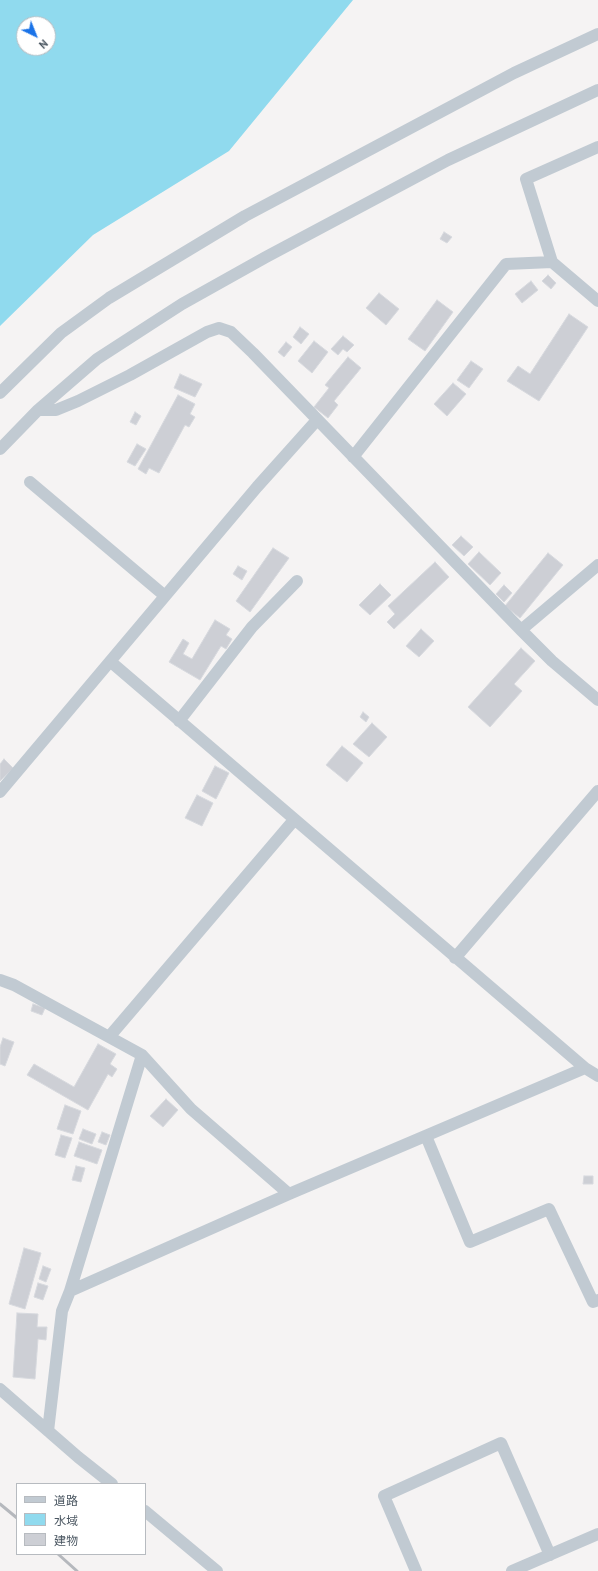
<!DOCTYPE html>
<html>
<head>
<meta charset="utf-8">
<style>
  body { margin:0 }
  #map { position:relative; width:598px; height:1571px; overflow:hidden; background:#f5f3f3; font-family:"PT Sans","Noto Sans JP",sans-serif }
  canvas { display:block }
  .legend { position:absolute; left:16px; top:1483px; width:130px; height:72px; box-sizing:border-box; background:#fff; border:1px solid #b7bbc0; margin:0; padding:5px 7px; list-style:none; font-size:12px; color:#4a5661 }
  .legend li { display:flex; align-items:center; gap:8px; height:20px }
  .legend b { width:20px; border:1px solid #b7bbc0 }
  .north { position:absolute; left:16px; top:16px; width:40px; height:40px; box-sizing:border-box; background:#fff; border:1px solid #b7bbc0; border-radius:50%; rotate:137deg; font-size:11px; font-weight:700; line-height:16px; text-align:center; color:#4a5661 }
  .north::after { content:''; display:block; margin:auto; width:14px; height:18px; background:#1a73e8; clip-path:polygon(50% 0,100% 100%,50% 72%,0 100%) }
</style>
</head>
<body>
<div id="map">
<canvas width="598" height="1571"></canvas>
<ul class="legend">
<li><b style="height:5px;background:#c1cad2"></b>道路</li>
<li><b style="height:11px;background:#90daee"></b>水域</li>
<li><b style="height:11px;background:#cdcfd5"></b>建物</li>
</ul>
<div class="north">N</div>
</div>
<script>
const c = document.querySelector('canvas').getContext('2d');
c.lineJoin = 'round';
function fillPath(path, color) {
  c.fillStyle = color;
  c.fill(path, 'evenodd');
}
function poly(rows) {
  const path = new Path2D();
  for (const r of rows) {
    path.moveTo(r[0], r[1]);
    for (let i = 2; i < r.length; i += 2) path.lineTo(r[i], r[i + 1]);
  }
  return path;
}
function stroke(path, color, width, dash) {
  c.strokeStyle = color;
  c.lineWidth = width;
  c.lineCap = dash ? 'butt' : 'round';
  c.setLineDash(dash || []);
  c.stroke(path);
}
const water = poly([
  [0,0,353,0,229,151,93,235,0,326],
  [24,24,48,24,48,48,24,48]
]);
const building = poly([
  [444,232,452,237,447,243,440,239,444,232],
  [548,275,556,283,551,289,542,281,548,275],
  [531,281,538,290,522,303,515,294,531,281],
  [379,293,399,309,386,325,366,308,379,293],
  [437,300,453,312,425,351,408,339,437,300],
  [569,314,588,327,539,401,507,381,518,366,530,374,569,314],
  [300,327,309,334,301,344,293,337,300,327],
  [343,336,354,345,347,352,343,349,338,355,331,349,343,336],
  [314,341,328,352,312,373,298,361,314,341],
  [286,342,292,347,284,357,278,352,286,342],
  [348,357,361,368,334,401,338,405,328,418,314,407,329,388,325,385,348,357],
  [471,361,483,369,469,388,457,380,471,361],
  [180,374,202,384,195,397,174,388,180,374],
  [453,383,466,394,447,416,434,404,453,383],
  [178,395,195,404,190,414,195,417,189,427,185,425,159,473,149,468,146,474,138,469,178,395],
  [135,412,141,416,136,425,130,422,135,412],
  [137,444,146,449,135,466,127,462,137,444],
  [461,536,473,547,464,556,452,545,461,536],
  [273,548,289,558,250,612,236,601,273,548],
  [479,552,501,573,490,585,468,564,479,552],
  [548,553,563,565,520,618,505,606,548,553],
  [435,562,449,577,394,629,387,622,395,614,388,606,435,562],
  [238,566,247,571,242,580,233,574,238,566],
  [380,584,391,595,370,615,359,605,380,584],
  [504,585,512,593,504,602,496,594,504,585],
  [215,620,230,629,226,635,232,639,226,649,221,646,200,680,169,662,183,639,189,643,183,654,192,659,215,620],
  [421,629,434,641,419,657,406,646,421,629],
  [521,648,535,661,514,684,522,691,490,727,468,707,521,648],
  [363,712,369,717,366,722,360,717,363,712],
  [372,723,387,737,369,757,353,744,372,723],
  [342,746,363,763,347,782,326,765,342,746],
  [4,759,13,768,0,781,0,764,4,759],
  [215,766,229,773,216,799,202,791,215,766],
  [197,795,213,803,202,826,185,818,197,795],
  [33,1004,45,1008,42,1015,31,1011,33,1004],
  [3,1038,14,1042,5,1066,0,1064,0,1047,3,1038],
  [98,1044,116,1054,110,1064,117,1069,112,1077,108,1074,88,1110,27,1075,34,1064,74,1087,98,1044],
  [166,1099,178,1110,163,1127,150,1116,166,1099],
  [65,1105,81,1111,73,1134,57,1129,65,1105],
  [83,1129,96,1134,92,1144,79,1139,83,1129],
  [102,1132,110,1135,106,1145,98,1142,102,1132],
  [61,1135,72,1138,65,1158,55,1155,61,1135],
  [79,1142,102,1150,97,1164,74,1156,79,1142],
  [76,1166,85,1168,81,1182,72,1180,76,1166],
  [584,1176,593,1176,593,1184,583,1184,584,1176],
  [24,1248,41,1253,25,1309,9,1304,24,1248],
  [43,1266,51,1269,46,1282,39,1279,43,1266],
  [38,1283,48,1286,43,1300,34,1297,38,1283],
  [17,1313,38,1314,37,1327,47,1327,46,1340,38,1339,35,1379,13,1377,17,1313]
]);
const minor = poly([
  [552,262,526,179,598,147],
  [0,393,61,333,109,298,245,216,514,73,598,34],
  [38,410,56,410,78,401,130,375,207,332,219,328,231,332,253,353,521,630,552,661,598,700],
  [0,449,38,410,97,359,182,304,266,257,448,160,598,90],
  [353,457,506,264,552,262,598,301],
  [30,482,165,596],
  [521,630,598,565],
  [111,662,585,1068,598,1076],
  [179,721,252,627,297,581],
  [0,792,257,487,317,420],
  [455,958,598,791],
  [0,980,14,985,142,1055,191,1109,289,1194],
  [109,1037,294,820],
  [426,1136,470,1242,549,1209,593,1302,598,1300],
  [70,1291,289,1194,585,1068],
  [0,1389,78,1457,112,1484],
  [48,1431,62,1311,70,1291,142,1055],
  [145,1511,217,1571],
  [416,1571,384,1496,501,1443,550,1555],
  [512,1571,598,1534]
]);
const rail = poly([
  [0,1504,17,1518],
  [58,1554,77,1571]
]);
fillPath(water, '#90daee');
fillPath(building, '#cdcfd5');
stroke(building, '#d7d9de', 1);
stroke(minor, '#c1cad2', 12);
stroke(rail, '#b5b8bd', 3);
</script>
</body>
</html>
